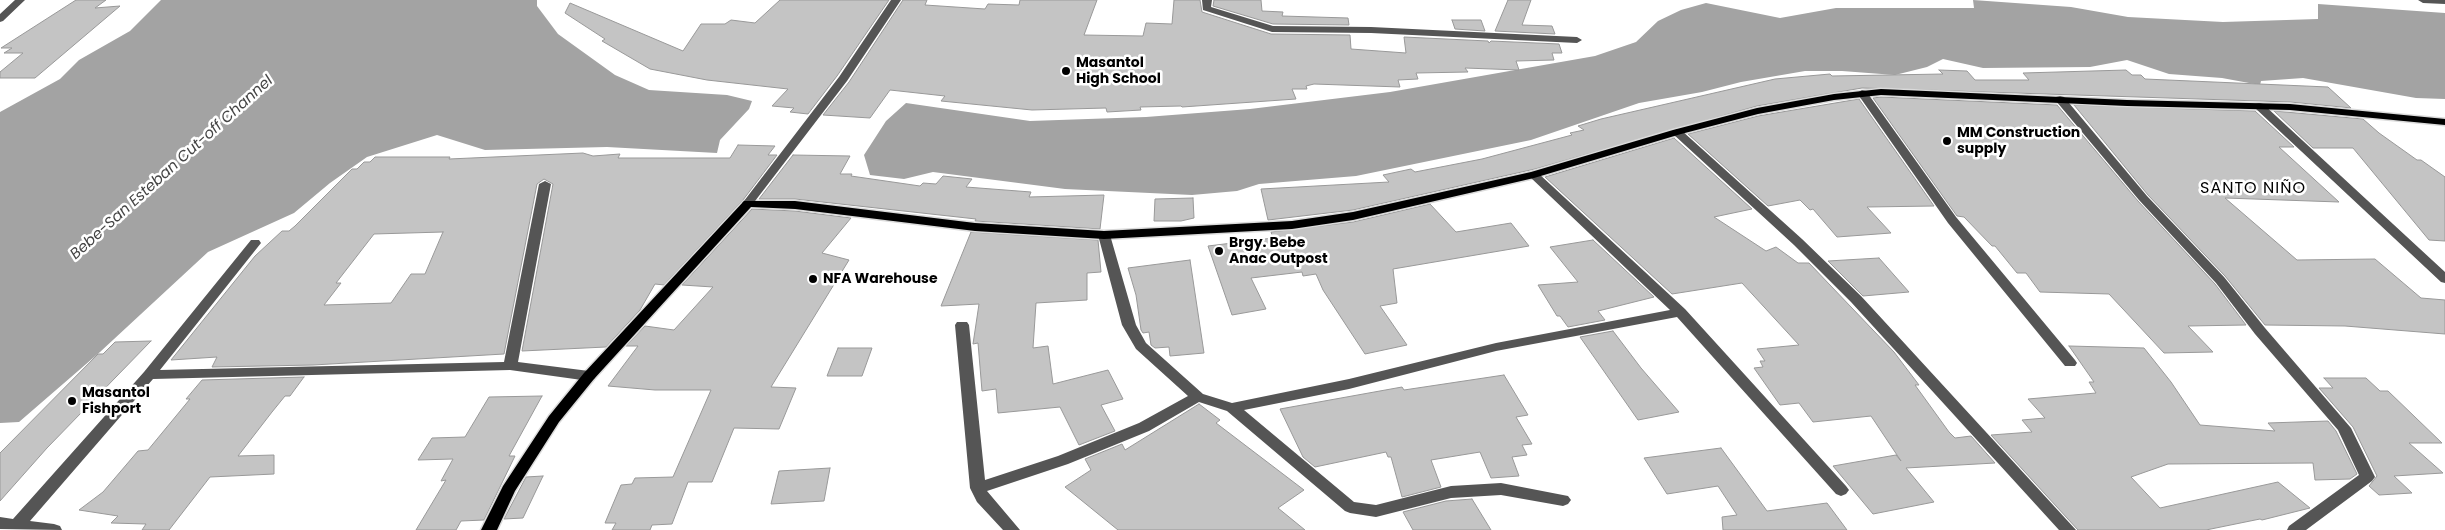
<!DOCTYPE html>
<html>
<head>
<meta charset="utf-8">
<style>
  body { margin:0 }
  canvas { display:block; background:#fff }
</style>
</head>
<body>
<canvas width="2445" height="530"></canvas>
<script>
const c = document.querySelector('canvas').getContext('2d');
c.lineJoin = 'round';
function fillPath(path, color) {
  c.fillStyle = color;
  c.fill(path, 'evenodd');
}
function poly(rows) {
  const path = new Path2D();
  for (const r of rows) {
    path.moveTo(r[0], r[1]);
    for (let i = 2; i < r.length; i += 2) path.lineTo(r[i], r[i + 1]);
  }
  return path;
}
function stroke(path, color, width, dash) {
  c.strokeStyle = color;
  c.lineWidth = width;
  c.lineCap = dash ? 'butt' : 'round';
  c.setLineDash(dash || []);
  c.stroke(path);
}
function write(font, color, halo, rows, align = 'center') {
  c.font = font + ' Poppins,sans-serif';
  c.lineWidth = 5;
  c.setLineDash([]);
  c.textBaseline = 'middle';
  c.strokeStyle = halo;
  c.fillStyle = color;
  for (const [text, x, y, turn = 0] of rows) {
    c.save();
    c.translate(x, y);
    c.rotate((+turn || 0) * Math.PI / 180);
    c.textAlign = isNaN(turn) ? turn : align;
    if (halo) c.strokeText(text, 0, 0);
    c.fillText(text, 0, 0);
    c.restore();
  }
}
const water = poly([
  [161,0,537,0,537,6,558,34,615,75,649,90,727,95,752,101,749,109,720,140,717,153,607,147,485,150,437,135,367,157,330,183,294,213,208,252,100,352,19,422,0,423,0,112,60,79,79,60,130,31],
  [1973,0,2071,7,2128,17,2223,22,2318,19,2318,4,2445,13,2445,99,2416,98,2303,78,2261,81,2260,85,2222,78,2169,74,2127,60,2090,67,1983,68,1943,59,1927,67,1895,75,1842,71,1805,71,1741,82,1702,92,1639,103,1531,140,1356,176,1259,184,1237,191,1192,195,1065,189,933,172,904,179,870,175,864,155,886,121,906,103,1030,121,1146,117,1250,109,1390,92,1595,56,1636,42,1658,21,1681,10,1706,3,1780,18,1836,8,1974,8]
]);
const building = poly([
  [76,0,106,0,95,8,120,6,35,78,0,78,0,72,23,53,4,53,12,48,1,48,76,0],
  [780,0,889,0,837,76,808,114,790,112,794,108,772,106,788,89,707,80,650,69,602,41,605,39,565,13,570,3,683,51,701,24,725,24,731,20,755,23,780,0],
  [903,0,927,0,925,5,985,9,988,4,1019,5,1020,0,1097,0,1084,35,1143,36,1146,23,1172,24,1174,0,1200,0,1202,12,1271,34,1350,35,1351,49,1406,53,1404,37,1488,41,1489,43,1491,41,1559,44,1562,53,1552,53,1554,60,1516,61,1519,70,1465,68,1468,72,1416,73,1418,79,1398,80,1400,87,1314,84,1306,86,1307,89,1292,89,1296,99,1182,107,1181,106,1140,107,1141,110,1107,112,1106,108,1032,110,941,101,945,96,890,90,870,118,823,115,849,82,903,0],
  [1214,0,1261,0,1262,11,1283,12,1282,16,1348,18,1349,25,1273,24,1213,6,1214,0],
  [1508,0,1531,0,1522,25,1552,26,1555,34,1495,31,1508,0],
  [1452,20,1481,20,1485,31,1455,29,1452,20],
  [1939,70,1967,71,1975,80,2029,80,2023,73,2126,70,2132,75,2141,75,2145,79,2328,87,2351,108,2290,102,1862,88,1757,106,1535,169,1353,210,1268,220,1261,189,1389,182,1383,175,1411,169,1415,172,1482,159,1572,135,1570,133,1584,130,1578,126,1601,119,1775,79,1830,74,1832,76,1943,74,1939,70],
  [1881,97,2057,105,2138,201,2215,284,2246,325,2188,326,2213,352,2164,353,2109,294,2040,292,2026,273,2017,273,1995,246,1992,246,1964,217,1957,216,1873,98,1881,97],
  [1859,99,1934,206,1867,207,1891,233,1837,237,1813,209,1810,210,1800,200,1768,206,1688,134,1758,116,1859,99],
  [2074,105,2255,111,2294,147,2279,147,2339,202,2225,198,2297,260,2375,259,2421,298,2445,300,2445,334,2345,326,2265,325,2225,276,2148,195,2074,105],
  [2274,111,2363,119,2379,133,2417,160,2421,160,2445,177,2445,241,2429,240,2353,148,2313,148,2274,111],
  [1674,138,1752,209,1714,217,1766,251,1776,247,1798,263,1809,263,1894,352,1919,385,1915,385,1949,432,1955,438,1971,436,1995,463,1906,468,1934,502,1873,514,1833,466,1896,455,1901,461,1871,416,1813,422,1799,403,1780,405,1754,368,1763,367,1760,361,1765,361,1757,349,1799,345,1742,283,1672,294,1545,177,1674,138],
  [738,145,775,146,768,155,777,155,743,200,664,285,655,284,640,310,606,347,522,351,553,184,544,179,537,184,504,354,313,365,212,367,217,357,171,360,255,256,282,231,289,231,295,226,352,169,357,169,364,162,370,162,375,157,450,157,449,159,583,153,593,156,620,154,618,158,730,158,738,145],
  [443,232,425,274,411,274,391,303,324,305,341,283,336,283,374,234,443,232],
  [793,155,850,156,840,174,852,174,851,176,920,186,923,183,936,184,943,176,972,179,966,187,1031,192,1029,197,1104,195,1100,229,975,221,976,219,795,199,759,199,793,155],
  [1193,198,1194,218,1181,221,1154,221,1155,199,1193,198],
  [1430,204,1456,232,1511,223,1529,246,1393,269,1397,303,1380,306,1407,345,1365,354,1323,290,1316,274,1303,276,1302,272,1251,278,1266,309,1232,315,1208,246,1273,238,1271,232,1353,222,1430,204],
  [752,209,795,211,851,218,822,253,849,260,771,387,796,388,779,429,734,428,712,482,688,482,672,524,652,525,650,530,612,530,616,523,605,523,621,485,632,484,635,478,673,477,711,390,655,390,608,386,638,346,626,346,645,326,674,330,713,287,682,285,752,209],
  [971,232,1098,240,1101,272,1087,273,1087,300,1036,303,1033,348,1048,346,1053,384,1108,370,1123,399,1101,405,1115,431,1079,445,1060,407,998,413,996,389,982,391,978,343,973,344,979,304,941,306,971,232],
  [1593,240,1654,297,1598,311,1605,320,1568,327,1560,316,1557,316,1538,285,1578,282,1550,247,1593,240],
  [1879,258,1909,292,1863,296,1828,261,1879,258],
  [1190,260,1204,353,1170,356,1169,347,1155,348,1151,345,1149,332,1143,333,1141,330,1136,295,1128,268,1190,260],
  [1613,331,1641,368,1679,412,1638,420,1580,337,1613,331],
  [151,341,47,448,0,501,0,453,98,354,103,354,115,342,151,341],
  [2069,346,2144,348,2171,382,2200,425,2275,431,2268,423,2328,421,2336,431,2357,474,2350,479,2315,480,2313,463,2168,464,2131,477,2160,508,2278,482,2310,508,2262,520,2260,519,2206,530,2078,530,1991,435,2032,432,2022,420,2045,418,2028,399,2096,393,2089,382,2094,382,2069,346],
  [838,348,872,348,862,376,827,376,838,348],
  [1504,375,1528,415,1516,417,1532,444,1522,445,1527,455,1512,457,1519,476,1491,478,1480,452,1431,460,1441,487,1402,497,1391,457,1388,457,1386,452,1315,467,1303,457,1280,409,1402,387,1404,390,1504,375],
  [304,377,290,396,285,396,272,412,238,456,274,455,274,474,210,477,169,530,142,530,146,524,111,523,118,516,79,510,103,492,138,451,148,450,190,399,186,399,202,380,304,377],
  [2324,378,2366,378,2380,391,2388,391,2442,443,2409,443,2443,473,2394,476,2412,493,2379,495,2369,486,2377,476,2353,427,2319,388,2333,388,2324,378],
  [542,396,509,456,515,456,484,520,461,521,456,530,416,530,446,480,441,481,453,459,418,460,432,438,465,437,489,397,542,396],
  [1199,404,1220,420,1216,423,1304,490,1278,508,1305,530,1118,530,1065,487,1091,470,1085,459,1122,444,1125,450,1199,404],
  [1721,448,1767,511,1827,503,1847,530,1723,530,1722,517,1737,515,1718,486,1667,494,1644,458,1721,448],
  [830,468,824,501,771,504,779,471,830,468],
  [543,476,523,518,504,519,526,477,543,476],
  [1472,499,1491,530,1413,530,1403,512,1446,501,1472,499]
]);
const minor = poly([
  [15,0,25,0,3,21,0,22,0,14,15,0],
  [891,0,901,0,847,81,752,205,744,205,742,203,744,201,839,77,891,0],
  [1202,0,1212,0,1211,7,1273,26,1371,27,1577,37,1582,40,1577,43,1371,33,1272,32,1203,10,1202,0],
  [2418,0,2445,0,2445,4,2423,3,2418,0],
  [1862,90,1866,91,1956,217,2075,360,2077,363,2075,366,2065,366,1948,223,1857,93,1862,90],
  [2060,96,2064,97,2147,196,2224,277,2265,328,2351,428,2375,477,2372,481,2306,530,2287,530,2289,526,2359,475,2338,430,2255,334,2216,283,2139,200,2056,101,2056,97,2060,96],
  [2259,103,2263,104,2445,272,2445,283,2441,282,2255,108,2255,104,2259,103],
  [1677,129,1681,130,1802,239,1861,296,2076,530,2059,530,1851,302,1794,245,1673,134,1672,132,1677,129],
  [1534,172,1538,173,1685,309,1846,486,1849,490,1846,494,1841,496,1836,494,1677,317,1496,351,1349,389,1244,410,1354,502,1376,505,1451,486,1501,483,1568,496,1571,500,1568,504,1563,506,1501,495,1451,498,1376,517,1350,513,1345,511,1227,411,1199,402,1149,431,1068,464,987,491,1020,530,1003,530,977,502,970,488,955,325,957,322,967,322,969,325,985,480,1058,456,1139,423,1188,396,1136,349,1122,325,1098,235,1100,232,1108,232,1110,235,1136,325,1146,343,1203,394,1232,403,1349,379,1496,343,1670,310,1530,177,1528,175,1530,173,1534,172],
  [545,181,551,184,518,362,589,371,594,373,596,376,594,379,589,381,510,370,153,379,30,521,54,524,60,526,62,530,0,529,0,517,13,519,144,372,251,240,259,240,261,243,160,370,504,362,539,184,545,181]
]);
const major = poly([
  [1881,89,2127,100,2290,104,2445,119,2445,125,2290,110,2127,106,1881,95,1834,100,1758,114,1681,134,1534,178,1353,220,1292,229,1104,239,975,231,795,209,751,207,594,379,559,422,515,491,497,530,481,530,503,486,549,416,584,373,744,201,795,201,975,223,1104,231,1292,221,1353,212,1531,172,1673,130,1757,108,1834,94,1881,89]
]);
const markers = [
  [1066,71,5,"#000"],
  [1947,141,5,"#000"],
  [1219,251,5,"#000"],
  [813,279,5,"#000"],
  [72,401,5,"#000"]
];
const poiNames = [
  ["Masantol",1076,63],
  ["High School",1076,79],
  ["MM Construction",1957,133],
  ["supply",1957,149],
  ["Brgy. Bebe",1229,243],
  ["Anac Outpost",1229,259],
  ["NFA Warehouse",823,279],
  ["Masantol",82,393],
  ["Fishport",82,409]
];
const waterNames = [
  ["Bebe-San Esteban Cut-off Channel",172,168,-42]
];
const quarterNames = [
  ["SANTO NIÑO",2253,189]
];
fillPath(water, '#a3a3a3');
fillPath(building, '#c4c4c4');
stroke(building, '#999', 1);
stroke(major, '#dbdbdb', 3);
fillPath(minor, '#555');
fillPath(major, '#000');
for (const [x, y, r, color] of markers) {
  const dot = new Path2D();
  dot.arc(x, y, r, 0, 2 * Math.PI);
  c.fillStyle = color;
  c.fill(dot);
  stroke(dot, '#fff', 2);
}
write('bold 14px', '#000', '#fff', poiNames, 'left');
write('italic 15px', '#444', '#fff', waterNames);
c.letterSpacing = '1px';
write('16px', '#000', '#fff', quarterNames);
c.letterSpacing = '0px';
</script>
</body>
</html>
